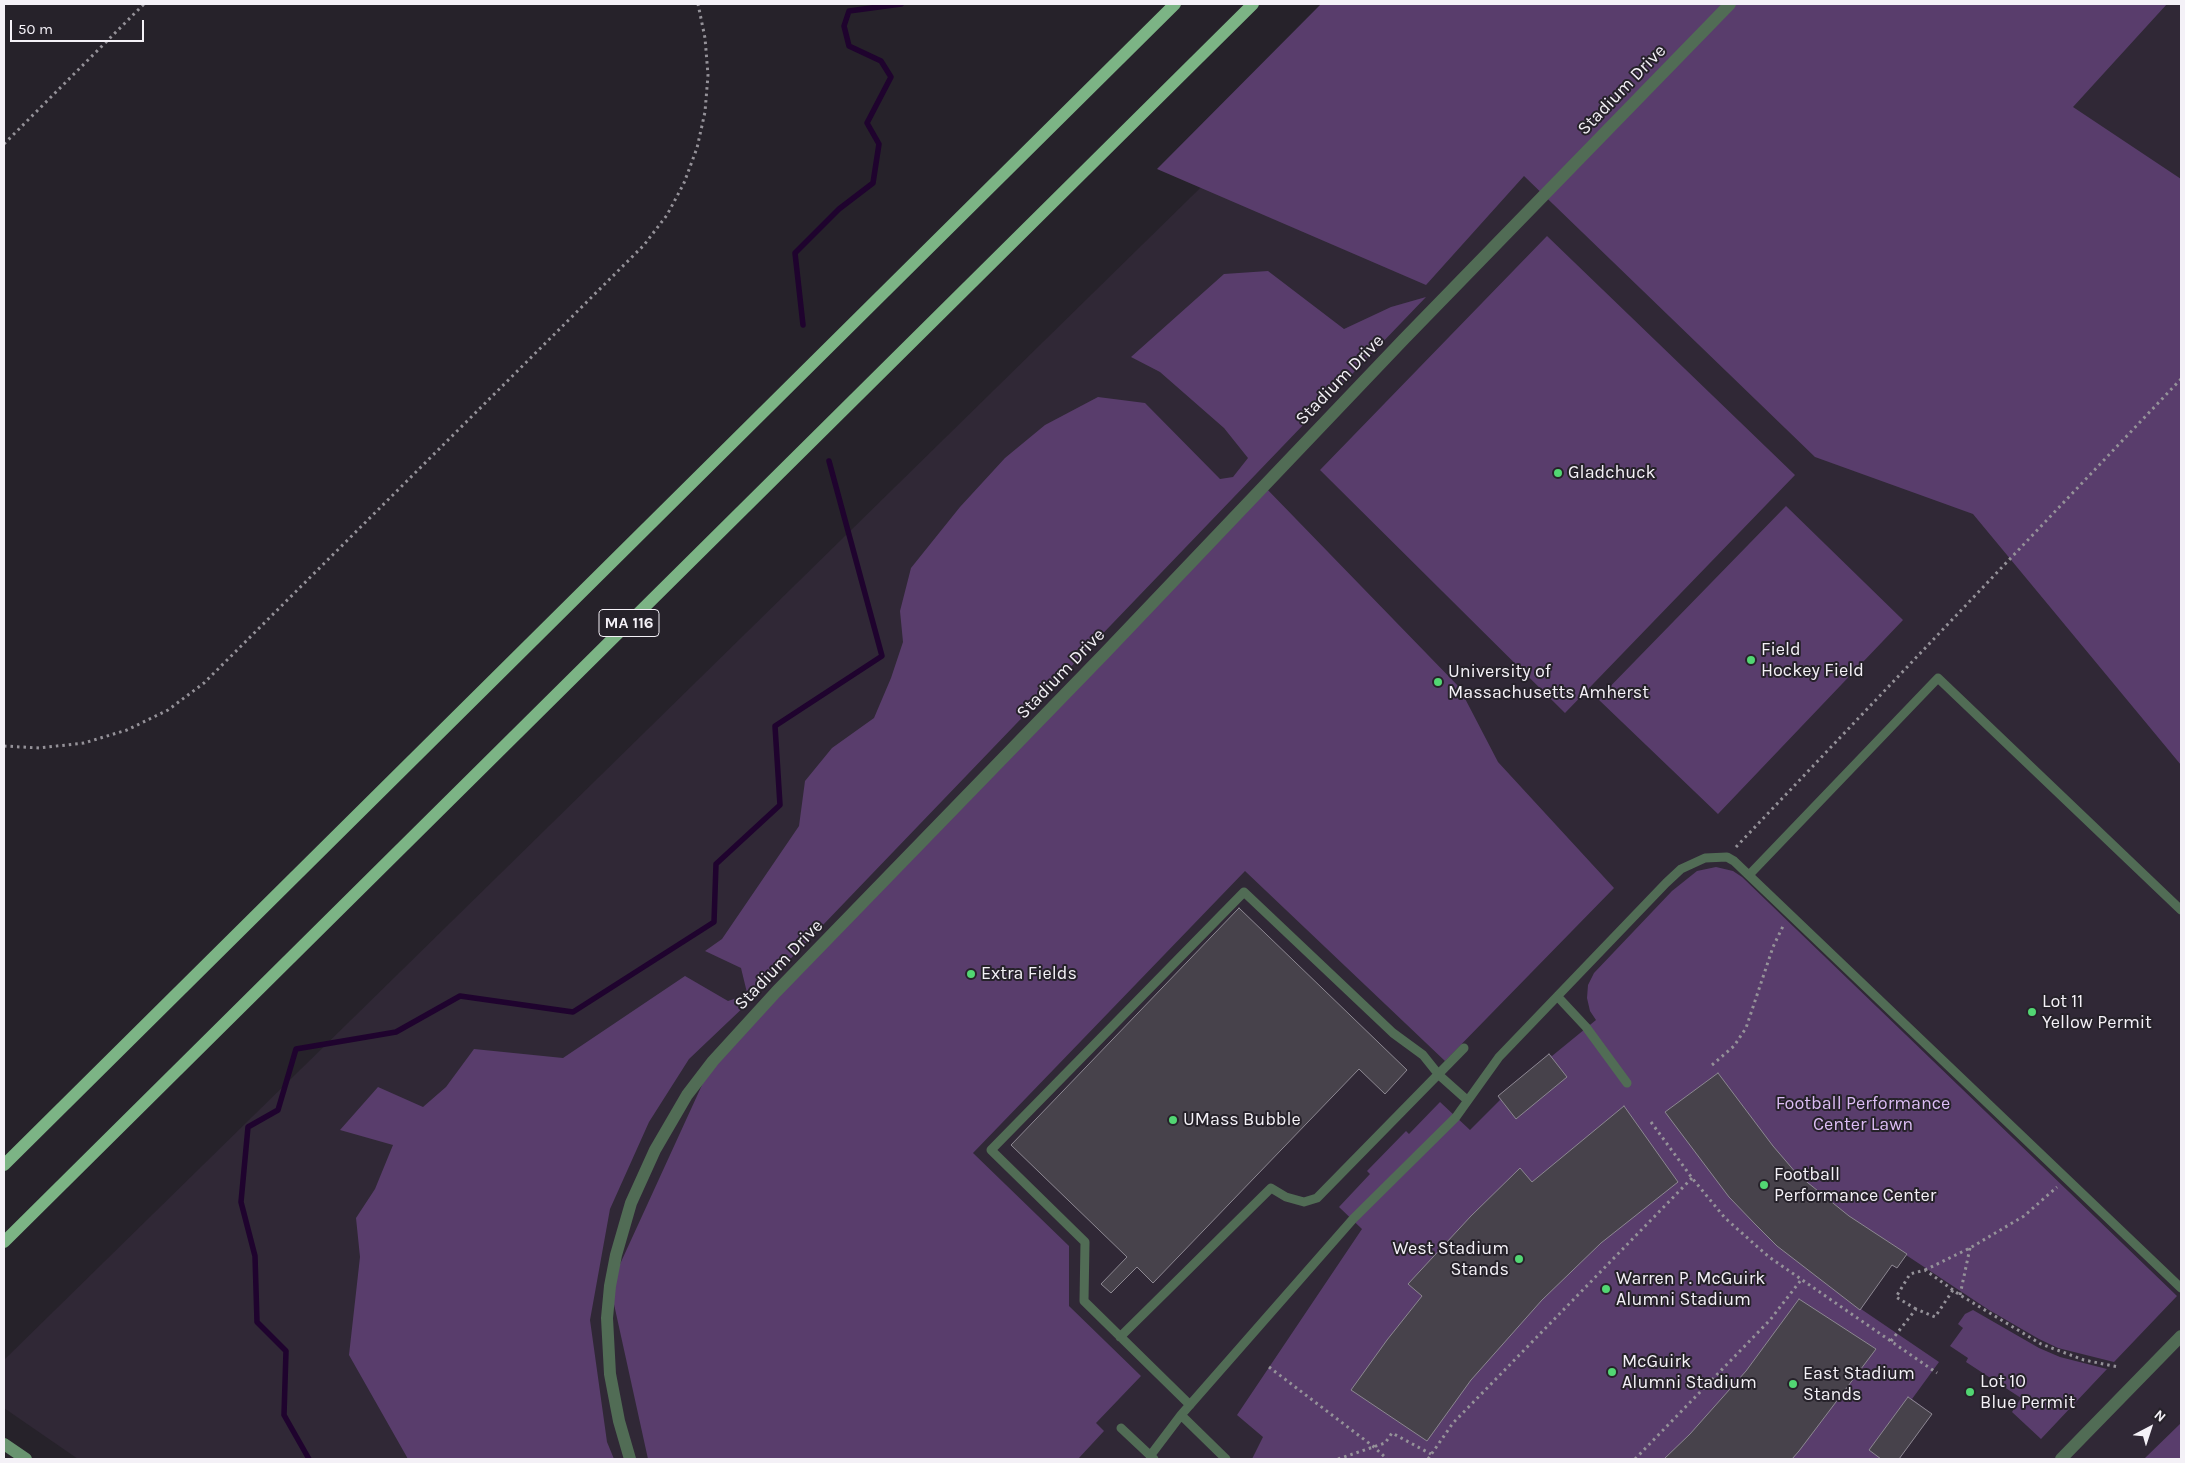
<!DOCTYPE html>
<html>
<head>
<meta charset="utf-8">
<style>
  body { margin:0 }
  #map { position:relative; width:2185px; height:1463px; overflow:hidden; background:#26222a; font-family:Karla,sans-serif }
  canvas { display:block }
  .frame { position:absolute; inset:0; border:5px solid #f4f1f7; pointer-events:none }
  .north { position:absolute; left:2125px; top:1403px; width:50px; height:50px; -webkit-text-stroke:4px #26222a; paint-order:stroke; rotate:40deg; font-size:14px; font-weight:700; line-height:20px; text-align:center; color:#f4f1f7 }
  .north::after { content:''; display:block; margin:auto; width:18px; height:22px; background:#f4f1f7; clip-path:polygon(50% 0,100% 100%,50% 72%,0 100%) }
  .scale { position:absolute; left:10px; top:20px; width:134px; height:22px; box-sizing:border-box; border:2px solid #f4f1f7; border-top:0; padding-left:6px; font-size:15px; line-height:18px; white-space:nowrap; color:#f4f1f7; -webkit-text-stroke:4px #26222a; paint-order:stroke }
</style>
</head>
<body>
<div id="map">
<canvas width="2185" height="1463"></canvas>
<div class="frame"></div>
<div class="north">N</div>
<div class="scale">50 m</div>
</div>
<script>
const c = document.querySelector('canvas').getContext('2d');
c.lineJoin = 'round';
function fillPath(path, color) {
  c.fillStyle = color;
  c.fill(path, 'evenodd');
}
function poly(rows) {
  const path = new Path2D();
  for (const r of rows) {
    path.moveTo(r[0], r[1]);
    for (let i = 2; i < r.length; i += 2) path.lineTo(r[i], r[i + 1]);
  }
  return path;
}
function stroke(path, color, width, dash) {
  c.strokeStyle = color;
  c.lineWidth = width;
  c.lineCap = dash ? 'butt' : 'round';
  c.setLineDash(dash || []);
  c.stroke(path);
}
function write(font, color, halo, rows, align = 'center') {
  c.font = font + ' Karla,sans-serif';
  c.lineWidth = 4;
  c.setLineDash([]);
  c.textBaseline = 'middle';
  c.strokeStyle = halo;
  c.fillStyle = color;
  for (const [text, x, y, turn = 0] of rows) {
    c.save();
    c.translate(x, y);
    c.rotate((+turn || 0) * Math.PI / 180);
    c.textAlign = isNaN(turn) ? turn : align;
    if (halo) c.strokeText(text, 0, 0);
    c.fillText(text, 0, 0);
    c.restore();
  }
}
const built = poly([
  [1388,4,2181,4,2181,1459,78,1459,4,1408,4,1360]
]);
const green = poly([
  [1321,4,2167,4,2073,107,2181,179,2181,765,1973,514,1815,457,1524,176,1426,285,1157,169],
  [1547,236,1795,475,1565,713,1320,470],
  [1268,271,1344,329,1391,307,1426,297,749,1002,689,1059,649,1122,610,1209,590,1320,607,1442,614,1459,408,1459,349,1355,360,1257,356,1218,375,1189,393,1145,340,1130,378,1087,423,1107,446,1087,474,1049,563,1058,685,976,728,1001,743,996,749,1001,741,968,705,951,722,939,799,826,805,781,832,748,874,718,891,678,903,642,900,611,911,568,960,507,1005,458,1045,425,1098,397,1145,403,1220,479,1233,477,1248,458,1224,428,1160,372,1131,357,1224,274],
  [1263,485,1459,687,1498,762,1614,888,1445,1061,1245,871,973,1153,1069,1246,1069,1306,1141,1376,1096,1423,1104,1431,1078,1459,648,1459,610,1286,713,1061],
  [1786,506,1903,620,1718,814,1598,699],
  [1716,867,1733,871,1742,877,2177,1296,2114,1362,2058,1348,2039,1339,1989,1310,1906,1255,1897,1268,1891,1265,1861,1309,1939,1362,1912,1399,1932,1414,1899,1459,1252,1459,1263,1437,1237,1415,1362,1229,1339,1207,1370,1174,1367,1171,1406,1131,1409,1134,1440,1102,1470,1130,1500,1100,1498,1096,1549,1054,1552,1056,1596,1020,1590,1011,1587,998,1588,985,1594,973,1672,891,1697,871],
  [1973,1310,2039,1348,2060,1357,2107,1369,2041,1439,2012,1412,2021,1398,1966,1362,1968,1358,1950,1346,1963,1328,1958,1324,1965,1314],
  [2181,1423,2181,1459,2144,1459]
]);
const stream = poly([
  [803,325,795,253,839,209,873,183,879,144,867,123,891,77,881,61,849,46,844,26,849,11,901,4],
  [309,1459,284,1415,286,1351,257,1322,255,1256,241,1202,248,1127,278,1110,296,1049,396,1032,460,996,573,1012,714,922,716,864,780,805,775,726,882,656,829,461]
]);
const building = poly([
  [1239,908,1407,1070,1385,1094,1359,1069,1153,1283,1137,1267,1111,1293,1101,1284,1127,1257,1011,1145,1239,908],
  [1549,1054,1567,1077,1516,1119,1498,1096,1549,1054],
  [1718,1073,1773,1146,1797,1174,1849,1216,1907,1254,1897,1268,1892,1265,1860,1310,1777,1246,1755,1224,1729,1197,1665,1112,1718,1073],
  [1624,1106,1678,1182,1601,1243,1542,1300,1471,1380,1427,1441,1351,1390,1387,1340,1422,1296,1408,1284,1471,1216,1520,1168,1532,1182,1624,1106],
  [1799,1299,1876,1349,1799,1451,1792,1459,1664,1459,1690,1434,1746,1371,1799,1299],
  [1908,1397,1932,1414,1899,1459,1881,1459,1869,1450,1908,1397]
]);
const path = poly([
  [4,144,144,4],
  [4,746,39,748,84,743,127,730,168,710,204,683,644,245,667,215,684,183,697,148,705,112,708,75,705,38,698,4],
  [1736,847,2181,379],
  [1712,1065,1734,1046,1746,1028,1773,947,1784,924],
  [1651,1122,1692,1178,1725,1218,1769,1257,1937,1373],
  [1925,1270,1970,1248,2024,1216,2057,1187],
  [1960,1295,1970,1248],
  [1916,1309,1896,1297,1910,1274,1925,1270,1960,1295,2041,1344,2084,1360,2118,1367],
  [1891,1341,1916,1309,1935,1317,1953,1290],
  [1269,1367,1374,1447,1387,1459],
  [1338,1459,1385,1443,1392,1433,1431,1454],
  [1428,1459,1453,1423,1692,1178],
  [1635,1459,1770,1320,1801,1280]
]);
const lane = poly([
  [1749,875,1938,678,2181,910],
  [1558,997,1586,1027,1627,1083],
  [1120,1337,1271,1188,1286,1197,1304,1202,1317,1198,1464,1048],
  [1190,1405,1084,1301,1085,1242,991,1150,1244,892,1393,1033,1423,1055,1439,1075,1467,1100],
  [1181,1415,1226,1459],
  [1121,1428,1154,1459],
  [1150,1456,1181,1415,1353,1219,1456,1117,1499,1057,1666,883,1681,869,1705,858,1727,857,1734,861,2181,1288]
]);
const street = poly([
  [630,1459,619,1421,610,1374,607,1318,610,1286,616,1255,631,1203,655,1150,687,1095,713,1061,776,992,1104,654,1404,339,1730,4],
  [2061,1459,2181,1336]
]);
const secondary = poly([
  [4,1444,26,1459]
]);
const primary = poly([
  [4,1165,1175,4],
  [4,1242,1253,4]
]);
const markers = [
  [1558,473,5,"#52d673"],
  [1751,660,5,"#52d673"],
  [1438,682,5,"#52d673"],
  [971,974,5,"#52d673"],
  [2032,1012,5,"#52d673"],
  [1173,1120,5,"#52d673"],
  [1764,1185,5,"#52d673"],
  [1519,1259,5,"#52d673"],
  [1606,1289,5,"#52d673"],
  [1612,1372,5,"#52d673"],
  [1793,1384,5,"#52d673"],
  [1970,1392,5,"#52d673"]
];
const shields = [
  [629,623,60]
];
const shieldNames = [
  ["MA 116",629,623]
];
const streetNames = [
  ["Stadium Drive",1622,90,-46],
  ["Stadium Drive",1340,380,-46],
  ["Stadium Drive",1061,674,-46],
  ["Stadium Drive",779,965,-46]
];
const poiNames = [
  ["Gladchuck",1568,473],
  ["Field",1761,650],
  ["Hockey Field",1761,671],
  ["University of",1448,672],
  ["Massachusetts Amherst",1448,693],
  ["Extra Fields",981,974],
  ["Lot 11",2042,1002],
  ["Yellow Permit",2042,1023],
  ["UMass Bubble",1183,1120],
  ["Football",1774,1175],
  ["Performance Center",1774,1196],
  ["West Stadium",1509,1249,"right"],
  ["Stands",1509,1270,"right"],
  ["Warren P. McGuirk",1616,1279],
  ["Alumni Stadium",1616,1300],
  ["McGuirk",1622,1362],
  ["Alumni Stadium",1622,1383],
  ["East Stadium",1803,1374],
  ["Stands",1803,1395],
  ["Lot 10",1980,1382],
  ["Blue Permit",1980,1403]
];
const parkNames = [
  ["Football Performance",1863,1104],
  ["Center Lawn",1863,1125]
];
fillPath(built, '#302836');
fillPath(green, '#593d6c');
stroke(stream, '#1f032e', 5.5);
fillPath(building, '#47424b');
stroke(building, '#8c8791', 1);
stroke(path, '#959299', 3, [2.5, 4]);
stroke(lane, '#516c55', 9);
stroke(street, '#516c55', 12);
stroke(secondary, '#699470', 12);
stroke(primary, '#7cb485', 12);
for (const [x, y, r, color] of markers) {
  const dot = new Path2D();
  dot.arc(x, y, r, 0, 2 * Math.PI);
  c.fillStyle = color;
  c.fill(dot);
  stroke(dot, '#26222a', 2);
}
for (const [x, y, w] of shields) {
  const box = new Path2D();
  box.roundRect(x - w / 2, y - 13.5, w, 27, 4);
  c.fillStyle = '#26222a';
  c.fill(box);
  stroke(box, '#f4f1f7', 1);
}
write('bold 16px', '#f4f1f7', null, shieldNames);
write('18px', '#f4f1f7', '#26222a', streetNames);
write('18px', '#f4f1f7', '#26222a', poiNames, 'left');
write('18px', '#dcbdf4', '#26222a', parkNames);
</script>
</body>
</html>
